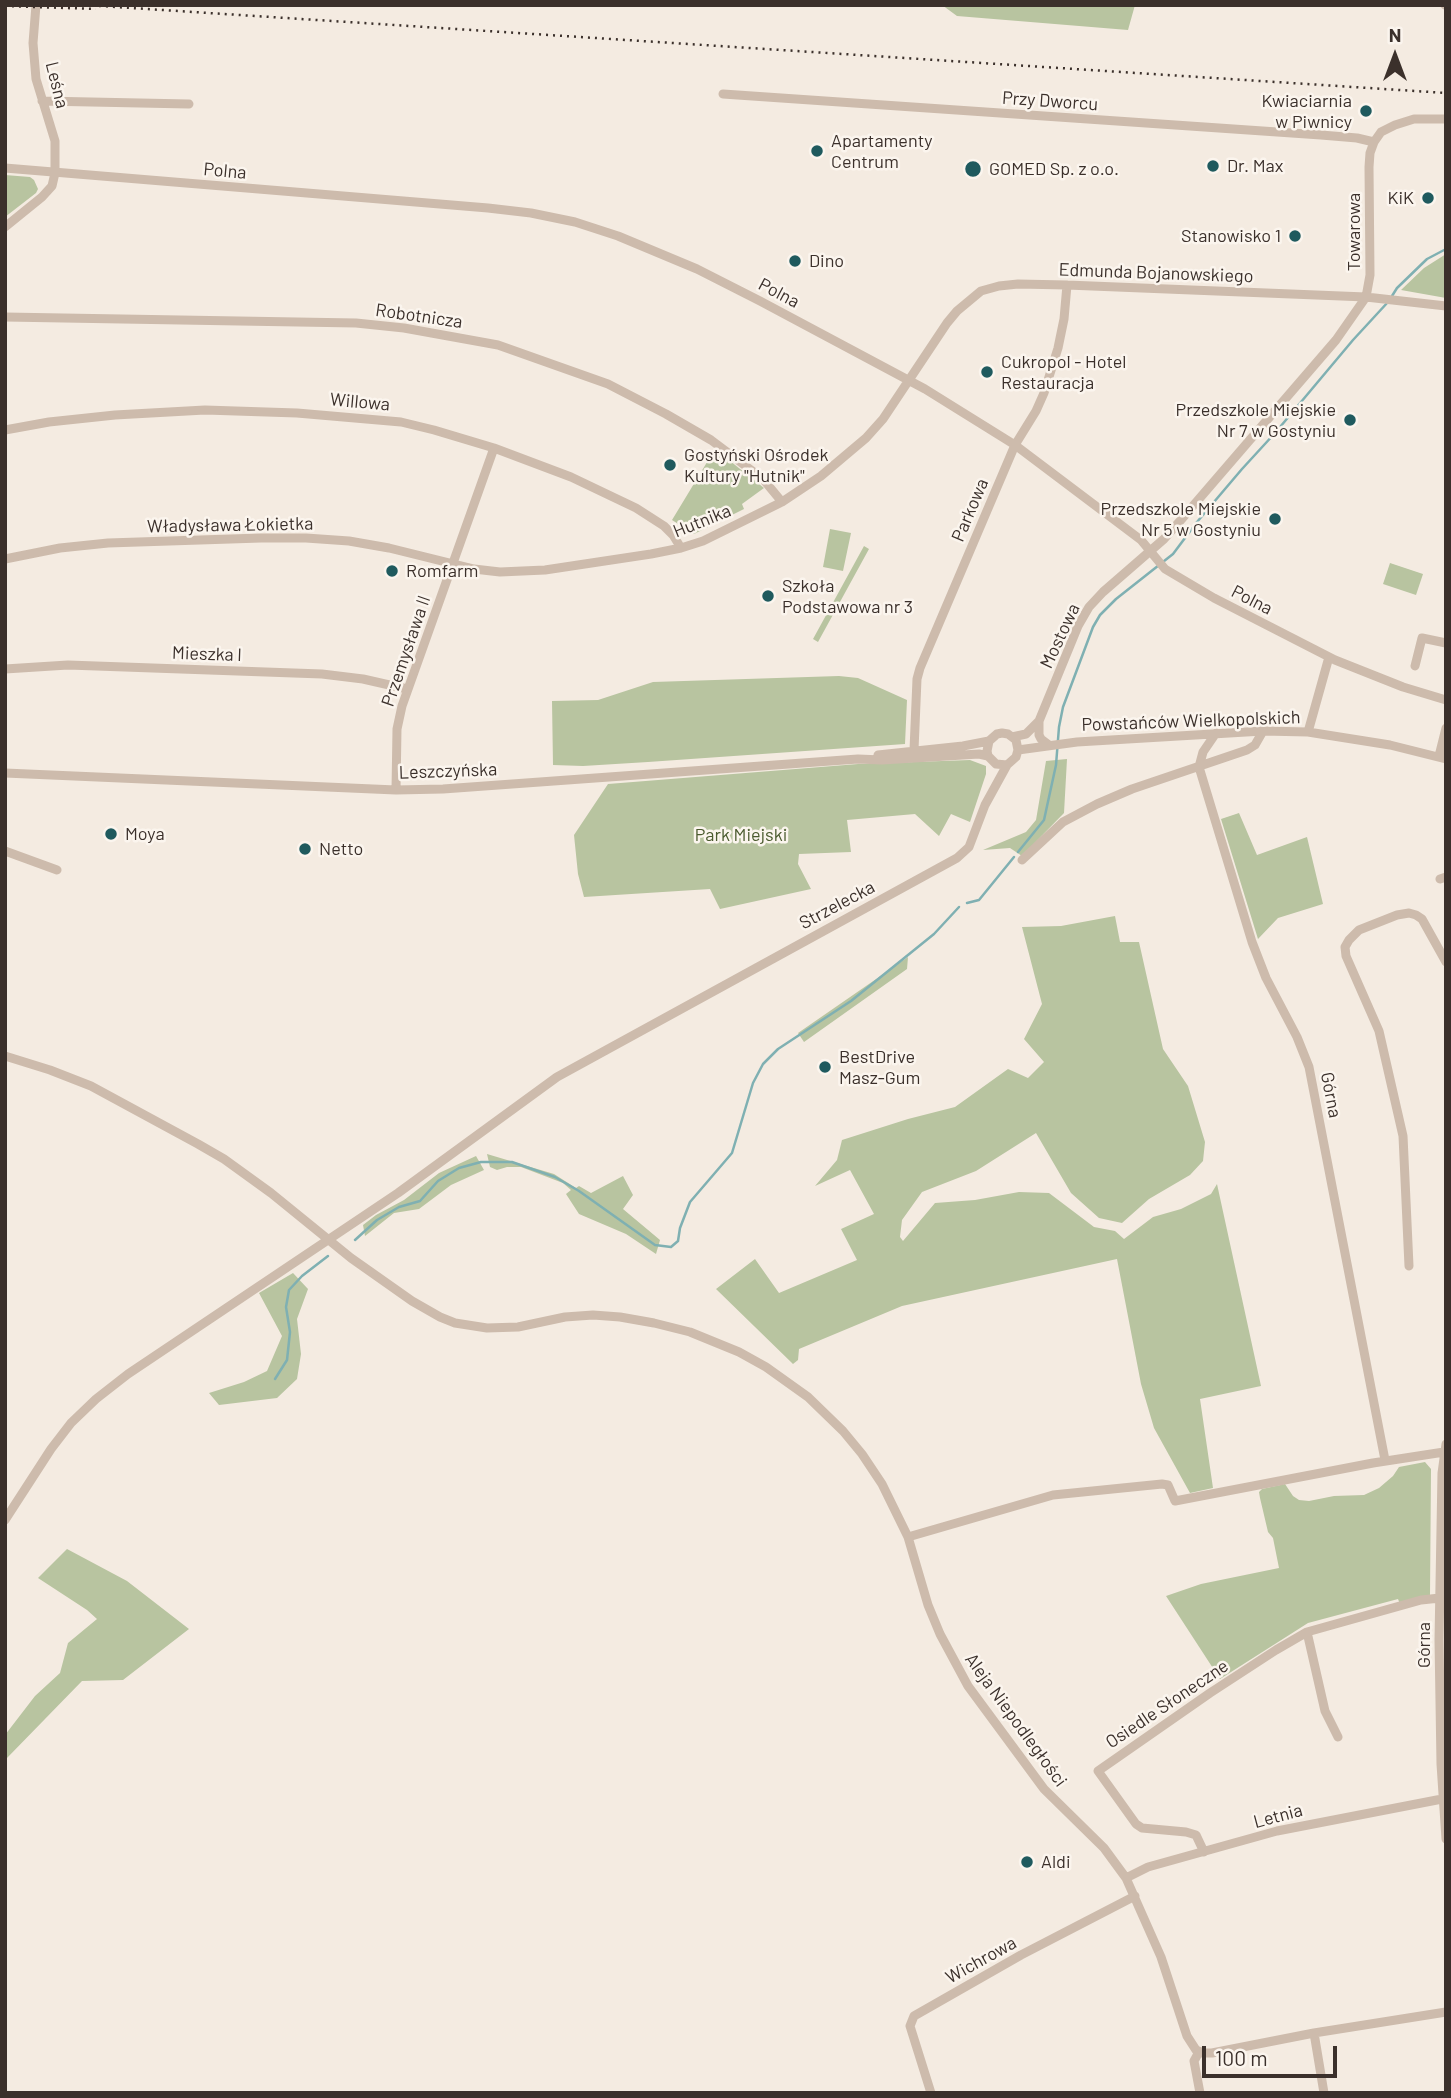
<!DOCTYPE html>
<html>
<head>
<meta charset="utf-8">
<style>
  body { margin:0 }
  #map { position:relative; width:1451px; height:2098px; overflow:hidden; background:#f4ebe1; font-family:Barlow,sans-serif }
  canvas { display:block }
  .frame { position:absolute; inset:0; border:7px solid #3b302b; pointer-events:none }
  .north { position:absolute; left:1360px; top:21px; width:70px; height:70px; -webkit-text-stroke:5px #fbf5ee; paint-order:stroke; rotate:0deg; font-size:19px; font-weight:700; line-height:28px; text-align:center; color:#3b302b }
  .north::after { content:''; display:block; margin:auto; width:24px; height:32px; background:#3b302b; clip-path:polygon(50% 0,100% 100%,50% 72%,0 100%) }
  .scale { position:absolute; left:1202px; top:2046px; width:135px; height:32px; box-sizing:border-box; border:4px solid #3b302b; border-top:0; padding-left:9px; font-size:21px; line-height:24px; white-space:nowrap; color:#3b302b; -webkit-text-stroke:5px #fbf5ee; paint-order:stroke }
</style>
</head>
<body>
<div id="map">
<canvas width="1451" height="2098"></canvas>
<div class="frame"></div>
<div class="north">N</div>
<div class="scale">100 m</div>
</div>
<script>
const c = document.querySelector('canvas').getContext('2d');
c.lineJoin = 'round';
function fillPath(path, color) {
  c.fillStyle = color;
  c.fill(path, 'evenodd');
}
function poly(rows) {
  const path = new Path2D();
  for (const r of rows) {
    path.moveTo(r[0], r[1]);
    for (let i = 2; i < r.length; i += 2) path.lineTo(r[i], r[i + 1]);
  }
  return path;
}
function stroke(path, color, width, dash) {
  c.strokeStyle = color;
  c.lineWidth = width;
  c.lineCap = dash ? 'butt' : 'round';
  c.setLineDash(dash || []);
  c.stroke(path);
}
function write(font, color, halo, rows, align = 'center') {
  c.font = font + ' Barlow,sans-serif';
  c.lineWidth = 5;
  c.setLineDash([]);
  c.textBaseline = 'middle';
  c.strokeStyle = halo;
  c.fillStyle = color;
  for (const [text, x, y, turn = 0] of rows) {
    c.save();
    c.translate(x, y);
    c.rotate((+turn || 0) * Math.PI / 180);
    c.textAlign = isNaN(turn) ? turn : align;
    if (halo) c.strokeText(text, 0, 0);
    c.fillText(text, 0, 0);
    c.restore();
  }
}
const green = poly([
  [942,5,1135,5,1128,30,957,16],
  [5,175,30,177,34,180,38,189,36,193,5,217],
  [1446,254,1446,298,1401,290,1424,268],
  [715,449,764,488,742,504,744,509,694,534,672,520],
  [830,529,851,533,843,571,823,567],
  [864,546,869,549,818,642,813,639],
  [1390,563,1423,574,1416,595,1383,584],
  [839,676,858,678,907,700,905,744,648,762,583,766,553,765,552,701,598,700,653,682],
  [1067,759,1064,813,1022,856,1010,848,983,850,1026,832,1036,820,1046,761],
  [970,760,986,766,986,774,970,822,951,814,939,836,915,814,847,820,851,852,799,854,798,864,811,889,720,909,710,889,584,897,578,874,574,835,608,784,858,764],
  [1239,813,1257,855,1307,837,1323,904,1278,918,1258,939,1221,819],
  [1115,916,1120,942,1139,942,1163,1049,1188,1086,1205,1142,1203,1161,1190,1175,1149,1199,1122,1223,1099,1218,1071,1193,1036,1133,976,1171,922,1192,902,1220,900,1237,903,1241,935,1203,975,1200,1019,1192,1049,1193,1094,1227,1115,1231,1124,1239,1153,1217,1181,1209,1211,1194,1217,1184,1261,1386,1200,1399,1213,1488,1190,1493,1154,1428,1141,1384,1117,1259,902,1306,799,1349,798,1360,793,1364,716,1289,755,1259,779,1293,857,1260,841,1229,874,1214,850,1170,815,1186,837,1160,842,1140,908,1119,955,1107,1008,1069,1028,1078,1044,1062,1024,1039,1042,1004,1022,927,1061,926],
  [908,957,907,969,804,1042,798,1033],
  [487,1154,554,1174,576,1188,579,1186,591,1193,623,1176,633,1195,623,1209,660,1240,656,1254,626,1234,579,1214,566,1194,571,1190,563,1183,521,1167,507,1167,497,1170,490,1167],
  [476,1156,484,1170,451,1185,419,1209,394,1213,365,1236,363,1225,376,1215,404,1200,439,1173],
  [293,1273,308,1289,297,1319,301,1354,297,1379,277,1398,219,1405,209,1393,244,1382,267,1371,282,1336,259,1293],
  [1425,1462,1431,1469,1430,1595,1400,1604,1398,1599,1308,1623,1220,1679,1166,1596,1201,1584,1279,1568,1273,1538,1268,1532,1260,1498,1259,1492,1262,1489,1285,1484,1293,1496,1299,1500,1309,1501,1334,1496,1364,1495,1379,1488,1393,1476,1399,1467],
  [67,1549,127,1581,189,1629,123,1680,82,1681,7,1758,5,1735,35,1696,60,1673,68,1643,97,1619,87,1610,38,1578]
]);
const stream = poly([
  [1392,296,1397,288,1427,259,1446,249],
  [1018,852,1044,820,1056,765,1059,727,1063,707,1093,627,1100,615,1116,599,1173,554,1197,522,1242,469,1275,433,1353,340,1388,302],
  [967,903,979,900,1014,857],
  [355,1240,377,1220,399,1207,420,1201,438,1181,459,1168,481,1162,512,1162,555,1177,579,1191,655,1245,671,1247,678,1241,680,1228,690,1202,732,1153,753,1083,763,1064,778,1049,851,1001,934,934,959,907],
  [275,1379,287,1360,290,1332,286,1307,289,1290,302,1276,328,1256]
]);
const minor = poly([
  [1445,5,1446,5],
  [723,94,1321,135,1357,138,1374,142],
  [42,101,189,104],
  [5,168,488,208,531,213,575,222,618,236,697,269,760,301,925,389,1015,445,1141,540,1165,569,1214,598,1335,660,1403,687,1446,700],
  [5,227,42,197,52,186,55,173,55,141,36,79,33,43,36,5],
  [5,317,356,323,404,328,498,345,608,384,666,414,711,440,763,479,782,502],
  [5,430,49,422,115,415,205,410,297,413,401,422,434,430,494,448,571,477,636,508,664,526,673,535,681,548],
  [5,559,60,548,108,543,261,538,306,538,349,541,389,548,474,569,500,572,545,570,651,554,681,548,703,541,782,502,821,476,866,438,883,419,947,323,957,311,981,291,999,286,1018,284,1067,285,1366,297,1446,306],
  [1415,666,1422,638,1446,643],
  [5,669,68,665,322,674,363,679,407,689],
  [1039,721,1039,735,1041,739,1049,745],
  [1308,732,1329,657],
  [1216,733,1203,752,1199,767,1252,942,1266,978,1297,1037,1309,1067,1385,1460],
  [1012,737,1026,734,1039,721,1078,626,1089,607,1103,592,1164,539,1180,521,1336,340,1366,297,1370,275,1369,167,1370,153,1374,142,1381,132,1395,125,1414,119,1446,119],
  [914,750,917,679,920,668,1015,445,1036,411,1044,393,1058,348,1064,319,1067,285],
  [1018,750,1077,742,1263,731,1308,732,1390,745,1446,759],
  [878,755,963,746,989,741,997,734,1002,733,1008,734,1016,740,1018,750,1016,757,1007,765,996,764,988,756,987,751,989,741],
  [1439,756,1446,728],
  [5,773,396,790,443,789,858,759,882,760,979,754,988,756],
  [396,790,397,729,402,706,494,448],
  [5,851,57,870],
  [1022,860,1063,822,1097,804,1132,789,1247,750,1255,745,1263,731],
  [1440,879,1446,877],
  [5,1056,50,1070,91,1086,198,1144,224,1159,271,1193,351,1258,412,1301,440,1317,455,1323,487,1328,518,1327,565,1317,593,1315,620,1317,654,1323,690,1332,739,1352,766,1367,808,1397,843,1431,862,1454,882,1484,908,1537,928,1605,940,1634,968,1686,1044,1789,1104,1848,1126,1878,1161,1957,1187,2036,1196,2050,1203,2053,1212,2053,1314,2033,1446,2012],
  [1409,1266,1403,1136,1379,1031,1346,956,1345,947,1349,940,1359,930,1397,915,1409,913,1416,915,1422,919,1446,962],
  [1446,1444,1442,1473,1439,1640,1441,1764,1446,1839],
  [5,1520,51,1449,71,1423,96,1399,128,1374,398,1193,557,1077,957,858,969,847,985,805,1007,765],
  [908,1537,1053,1495,1162,1484,1168,1485,1175,1501,1373,1463,1444,1452],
  [1338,1737,1325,1711,1307,1632,1421,1600,1440,1598],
  [1204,1852,1196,1835,1186,1832,1142,1828,1136,1824,1098,1771,1210,1693,1276,1650,1307,1632],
  [1126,1878,1148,1867,1277,1831,1442,1799],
  [1314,2033,1324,2093],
  [1199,2052,1194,2061,1200,2093],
  [931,2093,910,2026,914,2016,1021,1955,1135,1896]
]);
const rail = poly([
  [85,5,1446,93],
  [5,6,96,9],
  [5,35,8,35]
]);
const markers = [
  [1366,111,7,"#1f5a5e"],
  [817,151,7,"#1f5a5e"],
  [1213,166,7,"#1f5a5e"],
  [973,169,9,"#1f5a5e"],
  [1428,198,7,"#1f5a5e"],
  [1295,236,7,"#1f5a5e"],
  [795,261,7,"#1f5a5e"],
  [987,372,7,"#1f5a5e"],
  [1350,420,7,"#1f5a5e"],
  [670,465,7,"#1f5a5e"],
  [1275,519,7,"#1f5a5e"],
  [392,571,7,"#1f5a5e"],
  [768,596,7,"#1f5a5e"],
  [111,834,7,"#1f5a5e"],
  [305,849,7,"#1f5a5e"],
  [825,1067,7,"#1f5a5e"],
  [1027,1862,7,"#1f5a5e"]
];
const streetNames = [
  ["Leśna",57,85,76],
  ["Przy Dworcu",1050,101,4],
  ["Polna",225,171,5],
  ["Towarowa",1354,232,-90],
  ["Edmunda Bojanowskiego",1156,273,2],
  ["Polna",779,293,28],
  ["Robotnicza",419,316,8],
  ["Willowa",360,402,5],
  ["Parkowa",970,510,-67],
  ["Hutnika",702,521,-22],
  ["Władysława Łokietka",230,525,-1],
  ["Polna",1252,600,27],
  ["Mostowa",1060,636,-65],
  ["Przemysława II",406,651,-71],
  ["Mieszka I",207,654,2],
  ["Powstańców Wielkopolskich",1191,721,-2],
  ["Leszczyńska",448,771,-2],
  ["Strzelecka",837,905,-28],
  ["Górna",1331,1095,79],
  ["Górna",1424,1645,-90],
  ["Osiedle Słoneczne",1167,1704,-34],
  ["Aleja Niepodległości",1016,1720,54],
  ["Letnia",1278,1816,-15],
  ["Wichrowa",981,1960,-29]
];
const poiNames = [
  ["Kwiaciarnia",1352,101,"right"],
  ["w Piwnicy",1352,122,"right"],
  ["Apartamenty",831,141],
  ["Centrum",831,162],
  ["Dr. Max",1227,166],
  ["GOMED Sp. z o.o.",989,169],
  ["KiK",1414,198,"right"],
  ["Stanowisko 1",1281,236,"right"],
  ["Dino",809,261],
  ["Cukropol - Hotel",1001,362],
  ["Restauracja",1001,383],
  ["Przedszkole Miejskie",1336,410,"right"],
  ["Nr 7 w Gostyniu",1336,431,"right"],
  ["Gostyński Ośrodek",684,455],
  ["Kultury \"Hutnik\"",684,476],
  ["Przedszkole Miejskie",1261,509,"right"],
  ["Nr 5 w Gostyniu",1261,530,"right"],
  ["Romfarm",406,571],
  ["Szkoła",782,586],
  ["Podstawowa nr 3",782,607],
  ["Moya",125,834],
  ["Netto",319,849],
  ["BestDrive",839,1057],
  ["Masz-Gum",839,1078],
  ["Aldi",1041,1862]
];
const parkNames = [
  ["Park Miejski",741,835]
];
fillPath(green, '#b8c4a0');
stroke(stream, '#7fb0b2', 2.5);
stroke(minor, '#cdbbac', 9);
stroke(rail, '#3b302b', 2.5, [2, 5]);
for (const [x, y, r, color] of markers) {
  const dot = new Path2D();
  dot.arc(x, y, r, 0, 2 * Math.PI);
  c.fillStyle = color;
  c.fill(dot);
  stroke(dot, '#fbf5ee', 2.5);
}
write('18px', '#3b302b', '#fbf5ee', streetNames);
write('18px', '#3b302b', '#fbf5ee', poiNames, 'left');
write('18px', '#4a5a2e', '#fbf5ee', parkNames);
</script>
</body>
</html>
